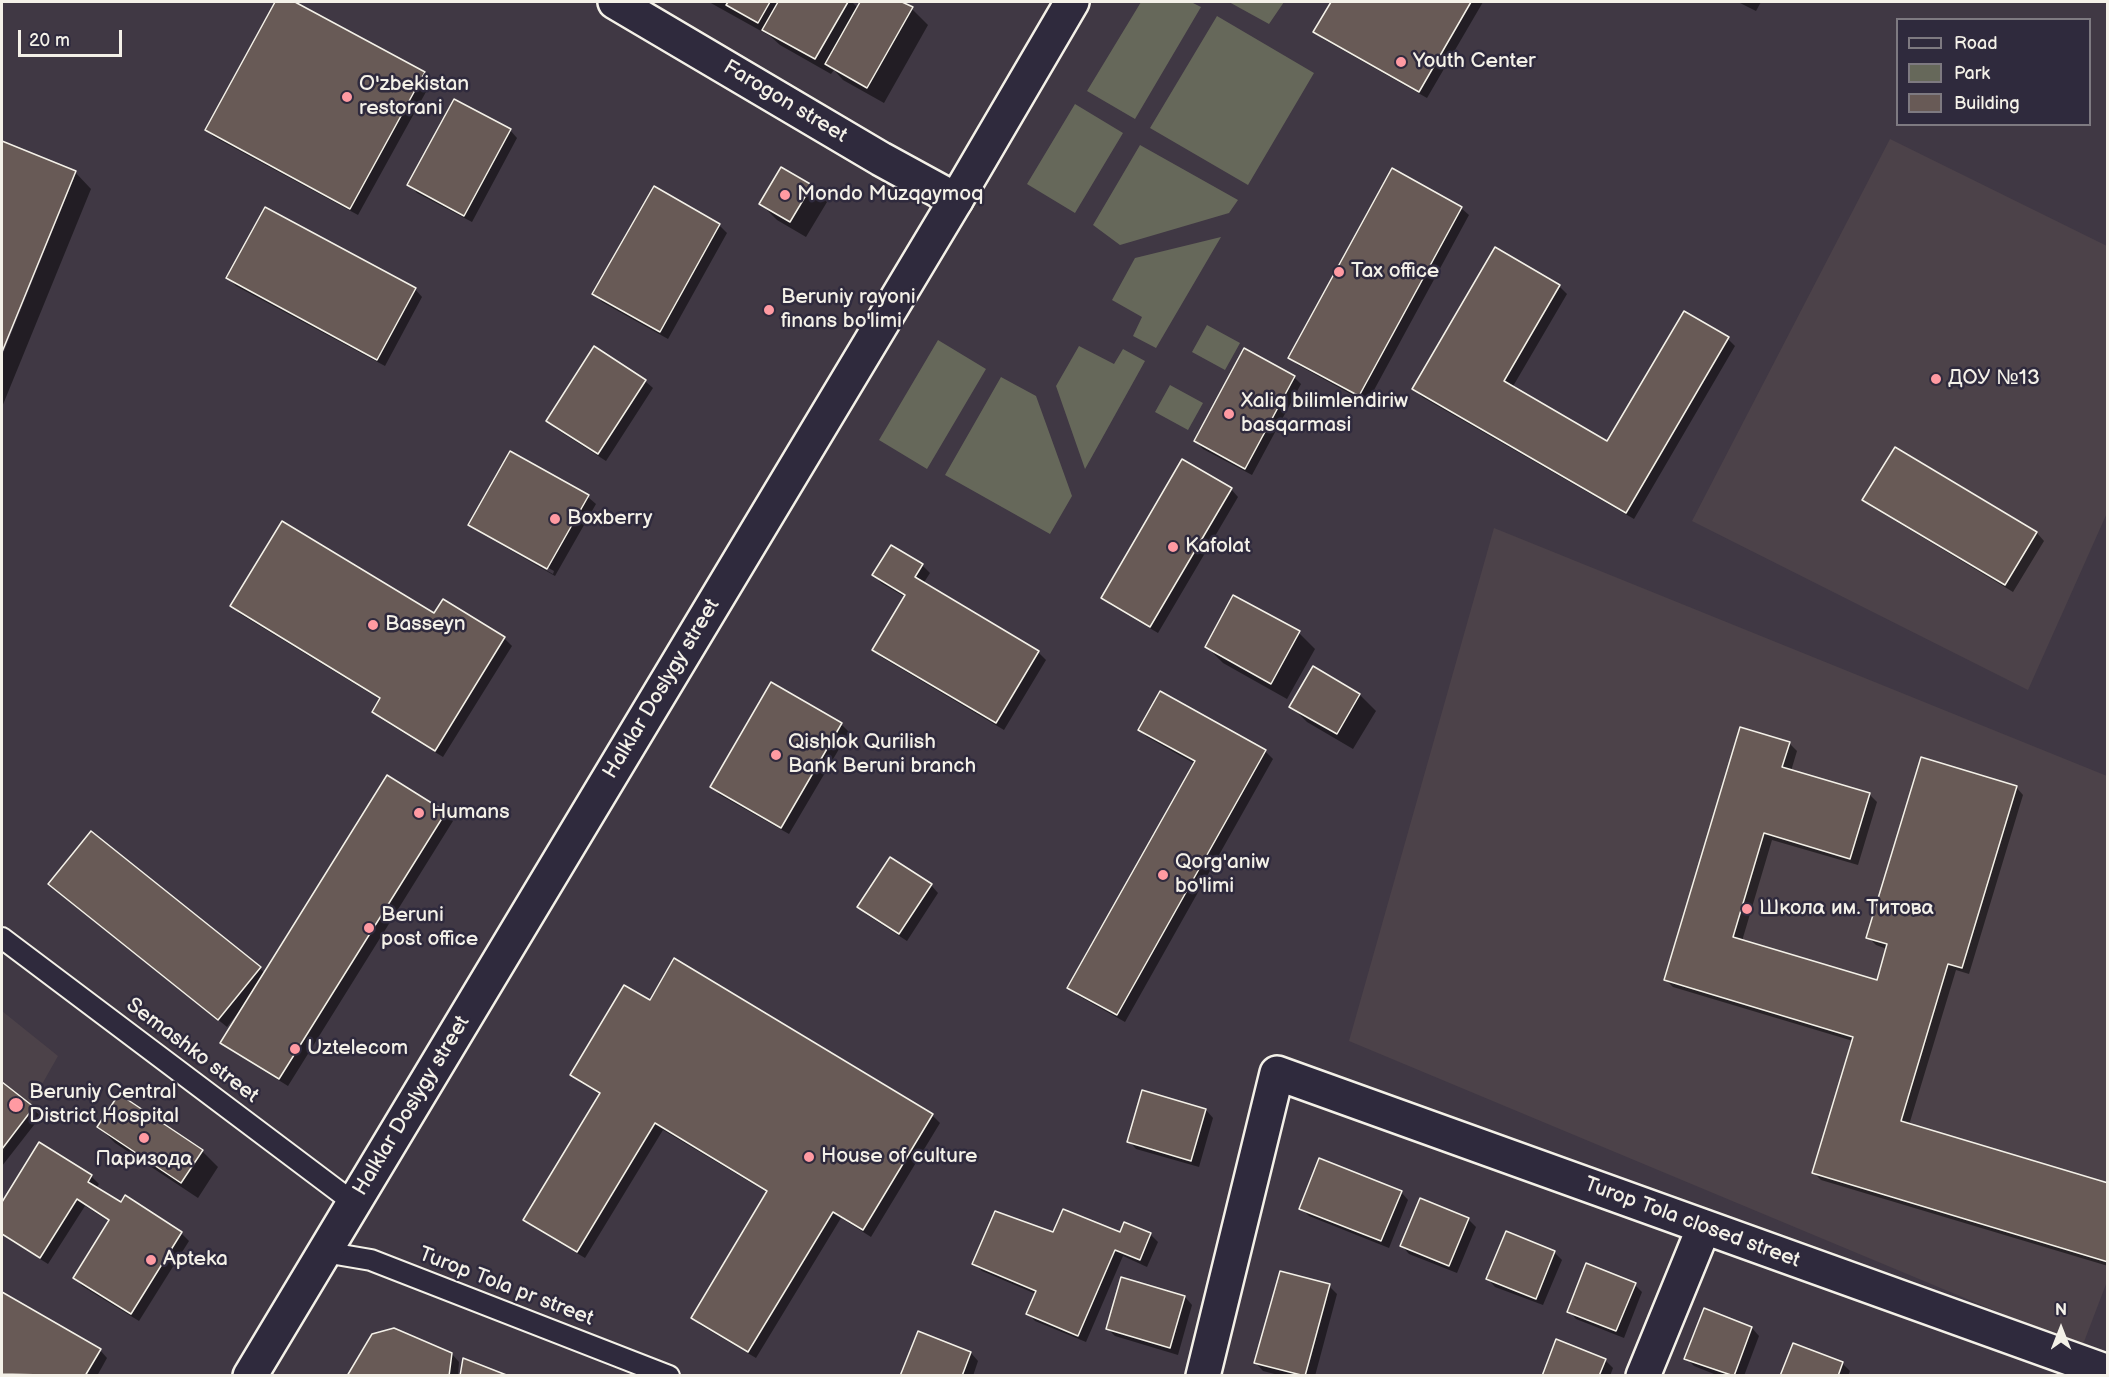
<!DOCTYPE html>
<html>
<head>
<meta charset="utf-8">
<style>
  body { margin:0 }
  #map { position:relative; width:2109px; height:1377px; overflow:hidden; background:#403844; font-family:"Balsamiq Sans",sans-serif }
  canvas { display:block }
  .frame { position:absolute; inset:0; border:3px solid #f4f1e8; pointer-events:none }
  .legend { position:absolute; left:1896px; top:18px; width:195px; height:108px; box-sizing:border-box; background:#2f2a3d; border:2px solid #7e7a81; margin:0; padding:8px 10px; list-style:none; font-size:18px; color:#f4f1e8 }
  .legend li { display:flex; align-items:center; gap:12px; height:30px }
  .legend b { width:30px; border:2px solid #7e7a81 }
  .north { position:absolute; left:2031px; top:1299px; width:60px; height:60px; -webkit-text-stroke:4px #2f2a3d; paint-order:stroke; rotate:0deg; font-size:16px; font-weight:700; line-height:24px; text-align:center; color:#f4f1e8 }
  .north::after { content:''; display:block; margin:auto; width:21px; height:27px; background:#f4f1e8; clip-path:polygon(50% 0,100% 100%,50% 72%,0 100%) }
  .scale { position:absolute; left:18px; top:30px; width:104px; height:27px; box-sizing:border-box; border:3px solid #f4f1e8; border-top:0; padding-left:8px; font-size:18px; line-height:21px; white-space:nowrap; color:#f4f1e8; -webkit-text-stroke:4px #2f2a3d; paint-order:stroke }
</style>
</head>
<body>
<div id="map">
<canvas width="2109" height="1377"></canvas>
<div class="frame"></div>
<ul class="legend">
<li><b style="height:8px;background:#2f2a3d"></b>Road</li>
<li><b style="height:16px;background:#66685a"></b>Park</li>
<li><b style="height:16px;background:#685a56"></b>Building</li>
</ul>
<div class="north">N</div>
<div class="scale">20 m</div>
</div>
<script>
const c = document.querySelector('canvas').getContext('2d');
c.lineJoin = 'round';
function fillPath(path, color) {
  c.fillStyle = color;
  c.fill(path, 'evenodd');
}
function poly(rows) {
  const path = new Path2D();
  for (const r of rows) {
    path.moveTo(r[0], r[1]);
    for (let i = 2; i < r.length; i += 2) path.lineTo(r[i], r[i + 1]);
  }
  return path;
}
function stroke(path, color, width, dash) {
  c.strokeStyle = color;
  c.lineWidth = width;
  c.lineCap = dash ? 'butt' : 'round';
  c.setLineDash(dash || []);
  c.stroke(path);
}
function write(font, color, halo, rows, align = 'center') {
  c.font = font + ' "Balsamiq Sans",sans-serif';
  c.lineWidth = 5;
  c.setLineDash([]);
  c.textBaseline = 'middle';
  c.strokeStyle = halo;
  c.fillStyle = color;
  for (const [text, x, y, turn = 0] of rows) {
    c.save();
    c.translate(x, y);
    c.rotate((+turn || 0) * Math.PI / 180);
    c.textAlign = isNaN(turn) ? turn : align;
    if (halo) c.strokeText(text, 0, 0);
    c.fillText(text, 0, 0);
    c.restore();
  }
}
const built = poly([
  [1890,139,2107,246,2107,513,2028,690,1692,521],
  [1494,528,2107,776,2108,1279,2082,1347,1349,1041],
  [2,1011,58,1056,2,1155]
]);
const green = poly([
  [1141,2,1191,2,1201,7,1135,119,1087,91],
  [1229,2,1284,2,1269,24],
  [1217,16,1314,73,1248,185,1150,128],
  [1075,104,1123,133,1075,213,1027,184],
  [1140,145,1238,200,1229,213,1120,245,1093,225],
  [1221,237,1156,348,1133,336,1142,317,1112,300,1135,258],
  [1207,325,1240,343,1225,370,1192,352],
  [938,340,986,369,927,469,879,440],
  [1079,346,1114,364,1123,349,1145,361,1085,469,1056,386],
  [1001,377,1036,396,1072,496,1050,534,945,475],
  [1170,385,1203,403,1188,430,1155,412]
]);
const shadow = poly([
  [277,2,292,2,424,73,432,81,358,215,214,137,206,130],
  [709,2,852,2,858,8,862,2,899,2,912,9,928,25,884,103,843,80,834,70,831,74,780,45,770,36],
  [1333,2,1483,2,1427,98,1323,39,1315,32],
  [1738,2,1761,2,1756,11],
  [510,130,517,138,472,222,417,193,409,185],
  [2,143,75,172,91,189,2,407,2,356,74,178,71,178,2,348],
  [811,186,827,202,806,237,777,220,761,204],
  [654,188,719,225,727,233,668,339,602,302,594,294],
  [1461,208,1469,215,1367,403,1298,365,1290,358],
  [228,278,415,289,422,297,385,366,236,286],
  [1559,286,1567,294,1512,388,1608,443,1728,339,1735,346,1634,519,1422,397,1414,389],
  [1294,377,1301,384,1252,475,1203,449,1195,441],
  [645,381,653,388,606,461,556,429,548,421],
  [1895,449,2037,533,2044,541,2013,592,1872,507,1864,500],
  [1231,489,1238,497,1158,633,1111,605,1103,597],
  [588,497,596,504,555,576,477,531,553,574,554,571,477,528,477,531,470,524],
  [922,565,930,573,923,584,1038,652,1046,660,1004,730,881,657,874,649,905,597,881,583,874,575],
  [232,606,435,615,504,638,512,646,443,757,381,719,374,712,381,700,240,614],
  [1299,633,1315,649,1287,699,1223,663,1207,647],
  [1360,695,1376,711,1353,749,1307,722,1291,706],
  [841,724,849,732,789,834,720,795,712,787],
  [1140,730,1265,751,1273,759,1125,1022,1077,995,1069,987,1195,764,1147,737],
  [1789,743,1797,751,1791,771,1869,794,1877,802,1858,865,1772,840,1742,941,1878,981,1887,949,1876,945,1868,937,2016,787,2023,795,1969,974,1956,970,1909,1125,2108,1184,2108,1266,1821,1180,1814,1173,1853,1041,1673,987,1666,980],
  [387,777,445,813,453,821,288,1086,230,1050,222,1043,243,1010,241,1009,227,1027,50,884,260,968,265,974],
  [931,885,938,893,907,941,867,915,859,907],
  [675,961,932,1115,940,1123,871,1237,841,1218,756,1358,700,1325,693,1317,768,1193,663,1130,585,1258,533,1227,525,1220,601,1095,580,1082,572,1075,650,1002],
  [2,1084,41,1116,2,1166],
  [1206,1110,1213,1118,1199,1167,1136,1149,1129,1141],
  [99,1127,202,1151,218,1167,198,1198,115,1143],
  [40,1144,91,1176,99,1184,96,1188,121,1204,125,1197,181,1233,189,1241,139,1321,82,1286,75,1278,110,1222,85,1206,48,1264,2,1235,2,1205],
  [1401,1192,1408,1200,1389,1248,1309,1216,1301,1208],
  [1468,1219,1476,1227,1457,1273,1409,1254,1402,1246],
  [1054,1234,1150,1234,1158,1242,1147,1267,1123,1256,1086,1342,1035,1321,1028,1313,1036,1294,982,1271,974,1264],
  [1554,1252,1562,1260,1543,1305,1495,1287,1488,1279],
  [1122,1279,1185,1297,1192,1305,1178,1355,1115,1336,1108,1329],
  [1635,1285,1642,1292,1624,1338,1576,1319,1569,1311],
  [1329,1286,1337,1294,1315,1376,1282,1376,1263,1371,1256,1363],
  [2,1294,100,1350,107,1358,97,1376,2,1376],
  [1705,1310,1752,1328,1759,1336,1744,1376,1719,1376,1694,1366,1686,1358],
  [919,1333,971,1353,978,1361,973,1376,902,1376],
  [452,1354,459,1362,458,1376,348,1376],
  [1605,1360,1613,1368,1610,1376,1543,1376],
  [1842,1363,1850,1371,1848,1376,1782,1376]
]);
const building = poly([
  [275,2,295,2,425,72,350,209,205,130,275,2],
  [728,2,770,2,758,23,726,5,728,2],
  [778,2,848,2,815,59,762,30,778,2],
  [860,2,902,2,913,7,867,88,825,64,860,2],
  [1331,2,1471,2,1419,92,1313,32,1331,2],
  [454,99,511,129,464,216,407,185,454,99],
  [2,141,76,171,2,352,2,141],
  [781,167,812,185,790,222,759,204,781,167],
  [1392,168,1462,207,1359,396,1288,358,1392,168],
  [654,186,720,224,660,332,592,294,654,186],
  [265,207,416,288,377,360,226,278,265,207],
  [1495,247,1560,285,1504,381,1607,441,1684,311,1729,337,1626,513,1412,389,1495,247],
  [594,346,646,380,598,454,546,421,594,346],
  [1244,348,1295,376,1245,469,1194,441,1244,348],
  [1895,447,2037,532,2005,585,1862,500,1895,447],
  [510,451,589,495,547,569,468,525,510,451],
  [1182,459,1232,488,1150,627,1101,598,1182,459],
  [282,521,434,613,443,599,505,637,435,751,372,712,380,698,230,606,282,521],
  [891,545,923,564,915,577,1039,651,996,723,872,650,905,595,872,575,891,545],
  [1233,595,1300,631,1271,684,1205,647,1233,595],
  [1313,666,1360,694,1337,734,1289,707,1313,666],
  [771,682,842,723,781,828,710,787,771,682],
  [1160,691,1266,750,1117,1015,1067,988,1195,761,1138,730,1160,691],
  [1740,727,1790,742,1782,767,1870,793,1850,859,1764,833,1733,937,1877,980,1887,944,1866,938,1921,757,2017,786,1962,968,1948,964,1901,1121,2108,1183,2108,1262,1812,1173,1853,1037,1664,980,1740,727],
  [387,775,446,812,279,1079,220,1043,387,775],
  [91,831,261,967,218,1020,48,884,91,831],
  [890,857,932,884,899,934,857,907,890,857],
  [674,958,933,1114,863,1230,833,1212,748,1352,691,1318,767,1191,655,1123,577,1252,523,1220,600,1093,570,1075,624,985,650,1000,674,958],
  [2,1082,34,1107,2,1149,2,1082],
  [1142,1090,1206,1109,1191,1161,1127,1142,1142,1090],
  [119,1094,203,1150,181,1183,97,1127,119,1094],
  [39,1142,92,1175,88,1182,121,1202,125,1195,182,1232,131,1314,73,1278,109,1220,77,1199,40,1258,2,1234,2,1202,39,1142],
  [1319,1158,1402,1191,1381,1241,1299,1209,1319,1158],
  [1420,1198,1469,1218,1449,1266,1400,1246,1420,1198],
  [1063,1209,1120,1232,1124,1222,1151,1233,1140,1260,1115,1250,1078,1336,1026,1314,1036,1291,972,1264,995,1211,1053,1232,1063,1209],
  [1506,1231,1555,1251,1536,1299,1486,1279,1506,1231],
  [1586,1263,1636,1283,1616,1331,1567,1312,1586,1263],
  [1280,1271,1330,1284,1305,1376,1254,1363,1280,1271],
  [1121,1277,1185,1296,1170,1348,1106,1329,1121,1277],
  [2,1292,101,1349,85,1376,2,1374,2,1292],
  [1704,1308,1752,1327,1734,1376,1684,1359,1704,1308],
  [394,1328,452,1353,449,1376,347,1376,372,1334,394,1328],
  [918,1331,971,1352,962,1376,900,1376,918,1331],
  [1556,1339,1606,1359,1599,1376,1542,1376,1556,1339],
  [1793,1343,1843,1362,1838,1376,1780,1376,1793,1343],
  [463,1358,509,1376,460,1376,463,1358]
]);
const service = poly([
  [2,938,354,1203],
  [324,1252,371,1260,669,1376]
]);
const minor = poly([
  [615,2,881,159,956,200],
  [1203,1376,1277,1073,2108,1372],
  [1643,1376,1704,1227]
]);
const tertiary = poly([
  [250,1376,956,200,1072,2]
]);
const markers = [
  [1401,62,6,"#ff9aa2"],
  [347,97,6,"#ff9aa2"],
  [785,195,6,"#ff9aa2"],
  [1339,272,6,"#ff9aa2"],
  [769,310,6,"#ff9aa2"],
  [1936,379,6,"#ff9aa2"],
  [1229,414,6,"#ff9aa2"],
  [555,519,6,"#ff9aa2"],
  [1173,547,6,"#ff9aa2"],
  [373,625,6,"#ff9aa2"],
  [776,755,6,"#ff9aa2"],
  [419,813,6,"#ff9aa2"],
  [1163,875,6,"#ff9aa2"],
  [1747,909,6,"#ff9aa2"],
  [369,928,6,"#ff9aa2"],
  [295,1049,6,"#ff9aa2"],
  [16,1105,8,"#ff9aa2"],
  [144,1138,6,"#ff9aa2"],
  [809,1157,6,"#ff9aa2"],
  [151,1260,6,"#ff9aa2"]
];
const poiNames = [
  ["Youth Center",1413,62],
  ["O'zbekistan",359,85],
  ["restorani",359,109],
  ["Mondo Muzqaymoq",797,195],
  ["Tax office",1351,272],
  ["Beruniy rayoni",781,298],
  ["finans bo'limi",781,322],
  ["ДОУ №13",1948,379],
  ["Xaliq bilimlendiriw",1241,402],
  ["basqarmasi",1241,426],
  ["Boxberry",567,519],
  ["Kafolat",1185,547],
  ["Basseyn",385,625],
  ["Qishlok Qurilish",788,743],
  ["Bank Beruni branch",788,767],
  ["Humans",431,813],
  ["Qorg'aniw",1175,863],
  ["bo'limi",1175,887],
  ["Школа им. Титова",1759,909],
  ["Beruni",381,916],
  ["post office",381,940],
  ["Uztelecom",307,1049],
  ["Beruniy Central",29,1093],
  ["District Hospital",29,1117],
  ["House of culture",821,1157],
  ["Паризода",144,1160,"center"],
  ["Apteka",163,1260]
];
const streetNames = [
  ["Farogon street",785,102,31],
  ["Halklar Doslygy street",662,689,-59],
  ["Semashko street",192,1051,37],
  ["Halklar Doslygy street",412,1106,-59],
  ["Turop Tola closed street",1692,1223,20],
  ["Turop Tola pr street",506,1287,21]
];
fillPath(built, '#4c4249');
fillPath(green, '#66685a');
fillPath(shadow, '#0007');
fillPath(building, '#685a56');
stroke(building, '#f4f1e8', 1.5);
stroke(service, '#f4f1e8', 24);
stroke(minor, '#f4f1e8', 38);
stroke(tertiary, '#f4f1e8', 38);
stroke(service, '#2f2a3d', 20);
stroke(minor, '#2f2a3d', 33);
stroke(tertiary, '#2f2a3d', 33);
for (const [x, y, r, color] of markers) {
  const dot = new Path2D();
  dot.arc(x, y, r, 0, 2 * Math.PI);
  c.fillStyle = color;
  c.fill(dot);
  stroke(dot, '#2f2a3d', 2);
}
write('21px', '#f4f1e8', '#2f2a3d', poiNames, 'left');
write('21px', '#f4f1e8', '#2f2a3d', streetNames);
</script>
</body>
</html>
